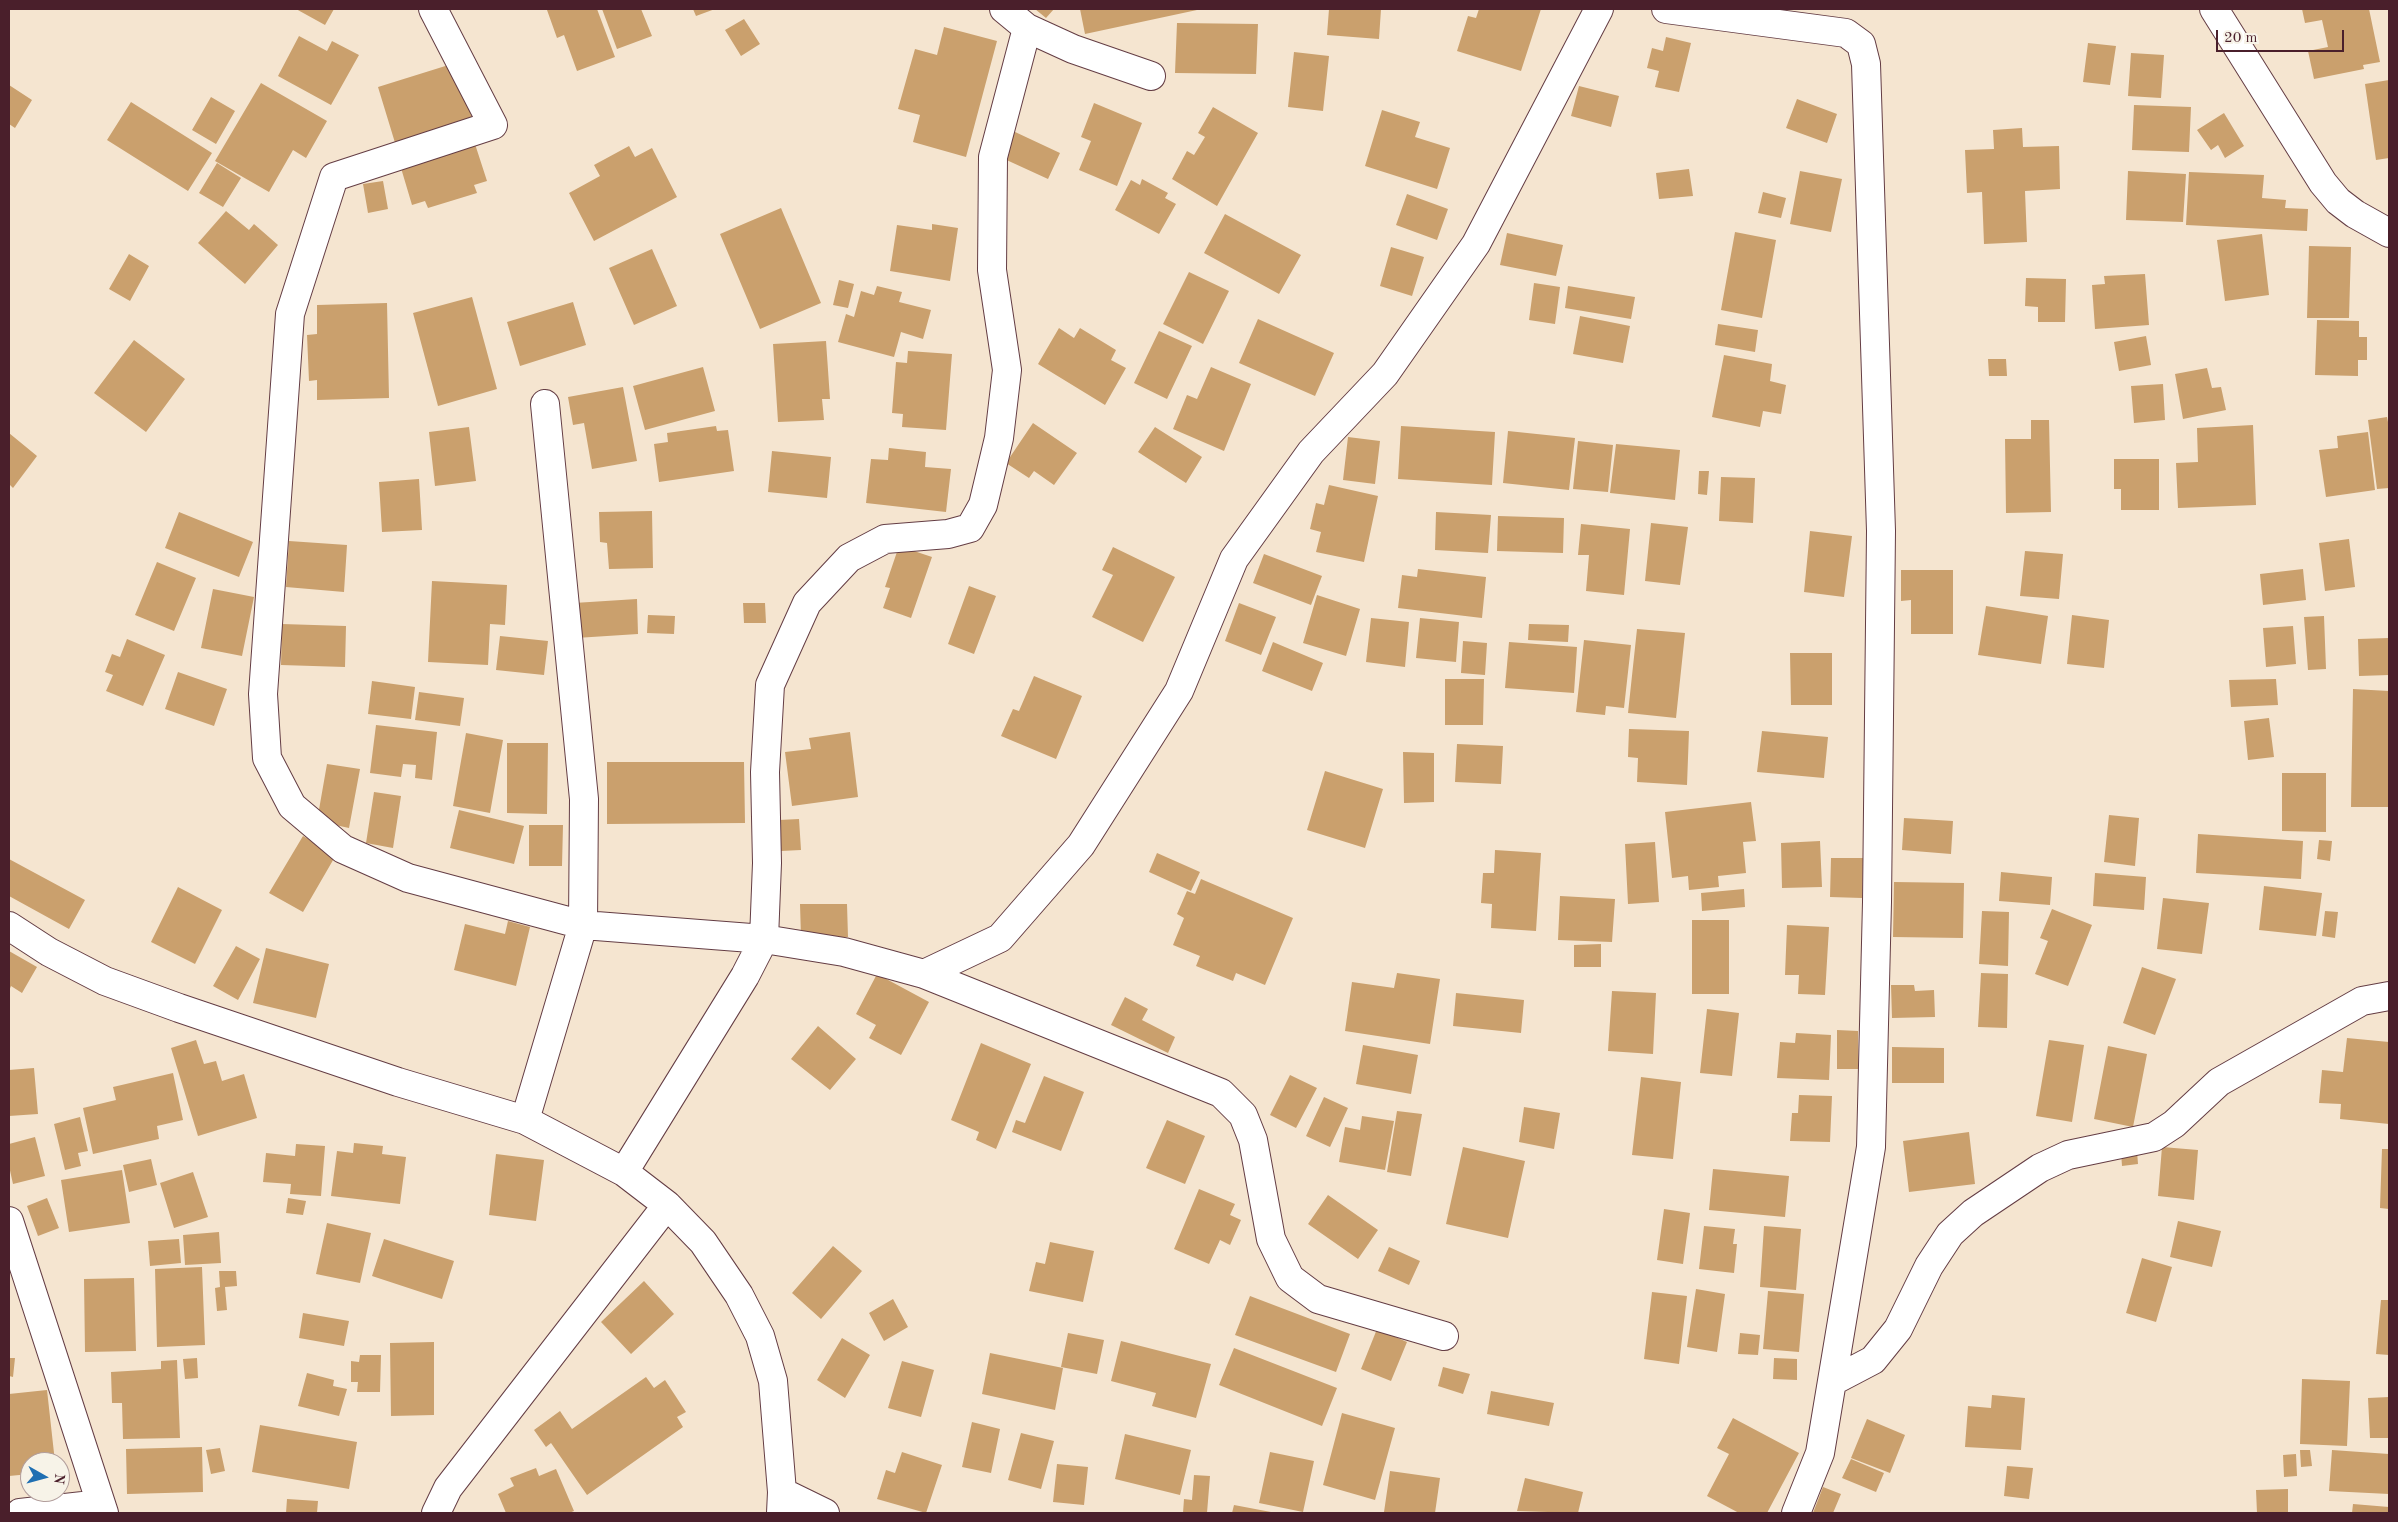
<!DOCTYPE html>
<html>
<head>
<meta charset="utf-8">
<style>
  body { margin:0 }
  #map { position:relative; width:2398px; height:1522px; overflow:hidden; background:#f5e5d0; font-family:"Old Standard TT",serif }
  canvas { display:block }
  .frame { position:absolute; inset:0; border:10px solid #4a1f2b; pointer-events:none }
  .north { position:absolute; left:20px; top:1452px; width:50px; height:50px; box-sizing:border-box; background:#f7f3e8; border:1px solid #b29e9c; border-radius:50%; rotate:97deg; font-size:14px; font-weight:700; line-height:20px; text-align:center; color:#4a1f2b }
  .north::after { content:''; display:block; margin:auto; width:18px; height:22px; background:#1f6fb2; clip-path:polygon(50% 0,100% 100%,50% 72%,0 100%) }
  .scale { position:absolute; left:2216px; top:30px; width:128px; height:22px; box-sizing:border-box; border:2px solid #4a1f2b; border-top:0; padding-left:6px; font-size:15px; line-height:18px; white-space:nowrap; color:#4a1f2b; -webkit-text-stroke:4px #f7f3e8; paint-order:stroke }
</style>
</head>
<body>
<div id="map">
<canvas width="2398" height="1522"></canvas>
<div class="frame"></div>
<div class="north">N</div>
<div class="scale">20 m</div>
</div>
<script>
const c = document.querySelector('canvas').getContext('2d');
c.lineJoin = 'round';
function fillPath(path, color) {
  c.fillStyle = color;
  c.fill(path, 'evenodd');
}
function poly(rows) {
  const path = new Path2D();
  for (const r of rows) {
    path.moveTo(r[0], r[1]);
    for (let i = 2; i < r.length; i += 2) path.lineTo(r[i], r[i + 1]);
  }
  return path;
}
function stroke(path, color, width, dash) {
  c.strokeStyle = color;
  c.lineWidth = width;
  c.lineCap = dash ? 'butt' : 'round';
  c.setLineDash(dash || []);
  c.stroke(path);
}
const building = poly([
  [296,9,334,9,325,25],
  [550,9,597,9,615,57,577,71,564,35,557,38,547,10],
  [602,9,641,9,652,36,617,49],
  [693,9,715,9,696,16],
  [1035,9,1054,9,1046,18],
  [1080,9,1197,9,1197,10,1085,34],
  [1329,9,1381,9,1379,39,1327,35],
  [1479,9,1541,9,1521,71,1457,51,1468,16,1476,18],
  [2302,9,2369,9,2380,62,2363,65,2364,69,2314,79,2308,51,2328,47,2322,20,2305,23],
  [744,19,760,44,741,56,725,30],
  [1177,23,1258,24,1256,74,1175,73],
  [944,27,997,41,966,157,913,142,920,115,898,109,915,49,937,55],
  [299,36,327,51,332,41,359,55,331,105,278,76],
  [1666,37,1691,43,1679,92,1655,87,1659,71,1647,68,1652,48,1663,51],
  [2088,43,2116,46,2110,85,2083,82],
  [1294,52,1329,56,1323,111,1288,107],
  [2131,53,2164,55,2161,98,2128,96],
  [455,63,473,122,396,146,378,87],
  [2389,80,2389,158,2376,160,2365,84],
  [261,83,327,121,306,158,293,150,269,192,215,161],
  [9,85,32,100,15,128,9,124],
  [1579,86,1619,96,1611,127,1571,116],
  [211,97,235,111,216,144,192,130],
  [1797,99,1837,114,1827,143,1786,128],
  [131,102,212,153,188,191,107,140],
  [1094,103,1142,123,1117,186,1079,170,1091,141,1081,137],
  [2134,105,2191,107,2189,152,2132,150],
  [1213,107,1258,133,1217,206,1172,179,1187,151,1194,155,1205,137,1198,133],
  [1382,110,1420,122,1415,137,1450,148,1437,189,1365,166],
  [2224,113,2244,146,2225,158,2218,145,2211,150,2197,130],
  [2022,128,2023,147,2059,146,2060,189,2025,191,2027,242,1984,244,1982,192,1967,193,1965,150,1994,149,1993,130],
  [1013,131,1060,153,1048,179,1000,157],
  [475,144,487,181,474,185,477,193,428,208,425,201,412,205,401,168],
  [629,146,635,157,652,148,677,197,594,241,569,193,600,176,594,165],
  [217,163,241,178,223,207,199,193],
  [1689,169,1693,196,1659,199,1656,173],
  [1800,171,1842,179,1831,232,1790,224],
  [2128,171,2186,174,2183,222,2126,220],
  [2189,172,2264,175,2262,198,2286,200,2285,208,2308,209,2307,231,2186,225],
  [1142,179,1168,193,1165,198,1176,204,1159,234,1115,210,1131,180,1140,185],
  [383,181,388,209,368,213,363,184],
  [1763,192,1786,198,1781,218,1758,213],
  [1407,194,1448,209,1437,240,1396,225],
  [781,208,821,303,760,329,720,234],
  [226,211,249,230,254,224,278,245,245,284,198,243],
  [1225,214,1301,255,1279,294,1204,253],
  [932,224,958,228,950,281,890,271,897,225,932,230],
  [1735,232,1776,240,1762,318,1721,310],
  [1507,233,1563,245,1556,276,1500,265],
  [2262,234,2269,295,2225,301,2217,240],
  [2309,246,2351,247,2349,318,2307,318],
  [1391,247,1424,257,1412,296,1380,286],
  [652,249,677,306,634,325,609,268],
  [129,254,149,266,130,301,109,289],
  [1189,272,1229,291,1203,344,1163,324],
  [2145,274,2149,325,2095,329,2092,285,2105,284,2104,276],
  [2026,278,2066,279,2065,322,2038,322,2038,307,2025,306],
  [839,280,854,284,848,308,833,305],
  [1534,283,1560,287,1555,324,1529,320],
  [877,286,902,292,899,302,931,310,923,339,901,332,894,357,838,342,846,314,854,317,861,291,874,295],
  [1568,286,1635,297,1631,319,1565,308],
  [472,297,497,389,438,406,413,313],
  [573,302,586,345,520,366,507,322],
  [387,303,389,398,317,400,317,380,309,381,307,335,317,334,317,305],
  [1580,316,1630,326,1623,363,1573,354],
  [1258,319,1334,353,1315,396,1239,363],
  [2317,320,2359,321,2359,337,2367,337,2367,360,2358,360,2358,376,2315,375],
  [1718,324,1758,330,1755,352,1715,345],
  [1059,328,1074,338,1080,328,1116,350,1111,360,1126,368,1105,405,1038,364],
  [1159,331,1192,346,1167,399,1134,383],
  [2146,336,2151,365,2119,371,2114,342],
  [134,340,185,379,146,432,94,393],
  [826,341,830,399,822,399,824,420,778,422,773,344],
  [908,351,952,354,946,430,902,427,903,414,892,413,896,362,907,363],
  [1724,355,1772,364,1770,381,1786,385,1781,414,1763,411,1760,427,1712,417],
  [1988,359,2006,359,2007,376,1989,376],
  [703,367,715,411,645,430,633,386],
  [1211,367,1251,384,1224,451,1173,429,1187,395,1197,399],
  [2207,368,2212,388,2221,387,2226,410,2183,419,2175,374],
  [2163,384,2165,420,2134,423,2131,386],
  [623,387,637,461,592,469,584,423,573,425,568,397],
  [2387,417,2389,427,2389,488,2377,489,2368,420],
  [2031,420,2049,420,2051,512,2006,513,2005,439,2031,439],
  [1033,423,1077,453,1054,485,1034,471,1029,478,1006,463],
  [2253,425,2256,505,2178,508,2176,463,2198,462,2197,428],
  [716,426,717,431,728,430,734,471,659,482,654,444,668,442,667,433],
  [1401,426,1495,432,1492,485,1398,479],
  [469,427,476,481,435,486,429,432],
  [1155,427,1202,457,1186,483,1138,452],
  [1508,431,1575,438,1569,490,1503,483],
  [2368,432,2375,490,2326,497,2319,450,2338,448,2337,436],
  [9,433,37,456,13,488,9,484],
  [1348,437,1380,441,1375,484,1343,480],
  [1578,441,1613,445,1608,492,1573,489],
  [1616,444,1680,450,1675,500,1610,493],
  [889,448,926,452,925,467,951,469,946,512,866,503,871,459,888,460],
  [772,451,831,457,827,498,768,492],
  [2114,459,2159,459,2159,510,2121,510,2121,489,2114,489],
  [1699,471,1709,471,1707,495,1698,494],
  [1721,477,1755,478,1753,523,1719,521],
  [419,479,422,530,382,532,379,482],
  [1329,485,1378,496,1364,562,1316,552,1321,532,1310,529,1316,503,1324,505],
  [652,511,653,568,609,569,607,543,600,542,599,512],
  [179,512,253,542,239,577,165,548],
  [1436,512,1491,515,1488,553,1435,550],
  [1498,516,1564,518,1563,553,1497,551],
  [1651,523,1688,527,1680,585,1645,581],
  [1581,524,1630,529,1624,595,1586,591,1589,555,1578,555],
  [1810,531,1852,536,1844,597,1804,592],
  [2349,539,2355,587,2325,591,2319,543],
  [289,541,347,545,344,592,286,587],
  [899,546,932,557,911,618,883,608,890,588,885,587],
  [1113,547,1175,577,1143,642,1092,617,1113,575,1102,570],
  [2025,551,2063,554,2059,599,2020,596],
  [1264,554,1322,576,1311,605,1253,583],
  [157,562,196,578,174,631,135,615],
  [1418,569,1486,577,1482,618,1398,608,1402,575,1417,577],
  [2303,569,2306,600,2263,605,2260,574],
  [1901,570,1953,570,1953,634,1911,634,1911,600,1901,601],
  [432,581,507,585,505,625,490,624,488,665,428,662],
  [969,586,996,596,974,654,948,644],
  [213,589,254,597,242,656,201,648],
  [1317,595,1360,609,1346,656,1303,643],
  [637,599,638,634,576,638,574,603],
  [743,603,765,603,766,623,744,623],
  [1239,603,1276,617,1261,655,1225,641],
  [1986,606,2048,616,2041,664,1978,655],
  [648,615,675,616,674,634,647,633],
  [2072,615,2109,620,2104,668,2067,664],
  [2324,616,2326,669,2308,670,2304,617],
  [1371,618,1409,622,1405,667,1366,662],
  [1420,618,1459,622,1456,662,1416,658],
  [282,624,346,626,345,667,281,665],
  [1529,624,1569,625,1568,642,1528,640],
  [2293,626,2296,664,2266,667,2263,628],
  [1637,629,1685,633,1676,718,1628,713],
  [500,636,548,641,544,675,496,670],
  [2389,638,2389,675,2359,676,2358,639],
  [127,639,165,655,143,706,106,691,113,675,105,672,112,654,120,657],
  [1584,640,1631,645,1624,708,1606,706,1605,715,1576,712],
  [1463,641,1487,643,1485,675,1461,673],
  [1273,642,1323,663,1312,691,1262,671],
  [1509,642,1577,647,1574,693,1505,688],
  [1790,653,1832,653,1832,705,1791,705],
  [178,672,227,689,214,726,165,709],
  [1034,676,1082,696,1056,759,1001,736,1013,709,1019,711],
  [1445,679,1484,679,1483,725,1445,725],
  [2276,679,2278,705,2231,707,2229,680],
  [372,681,415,687,411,719,368,714],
  [2353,689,2389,691,2389,807,2351,807],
  [419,692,464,698,460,726,415,720],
  [2269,718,2274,757,2248,760,2244,721],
  [376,725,437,732,432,780,415,778,416,765,403,764,401,777,370,773],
  [1629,729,1689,731,1687,785,1637,782,1638,758,1628,757],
  [1762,731,1828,737,1824,778,1757,772],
  [850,732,858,797,792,806,785,752,811,749,809,738],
  [466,733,503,740,490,813,453,806],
  [507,743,548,743,547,814,507,813],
  [1457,744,1503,746,1501,784,1455,782],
  [1403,752,1434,753,1434,802,1404,803],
  [607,762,744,762,745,823,607,824],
  [327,764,360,769,349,828,317,821],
  [1325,771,1383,789,1365,848,1307,830],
  [2282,773,2326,773,2326,832,2282,831],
  [374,792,401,796,393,848,366,843],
  [1751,802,1756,841,1743,842,1746,873,1718,876,1719,887,1689,890,1688,876,1672,878,1665,812],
  [459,810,524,826,514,864,450,848],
  [2109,815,2139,818,2135,866,2104,862],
  [1904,818,1953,821,1951,854,1902,850],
  [799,819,801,850,781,851,779,820],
  [529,825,563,825,562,866,529,866],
  [2198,834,2303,841,2301,879,2196,873],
  [303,836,336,855,303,912,269,893],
  [2319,840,2332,841,2330,861,2317,859],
  [1820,841,1822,887,1782,888,1781,843],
  [1655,842,1659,902,1628,904,1625,844],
  [1495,850,1541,853,1536,931,1491,928,1492,904,1481,903,1483,873,1494,873],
  [1157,853,1200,872,1191,891,1149,872],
  [1831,858,1863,858,1862,898,1830,897],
  [9,859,85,900,69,929,9,896],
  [2001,872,2052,877,2050,905,1999,901],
  [2095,873,2146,877,2144,910,2093,906],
  [1201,879,1293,918,1265,985,1236,973,1233,981,1196,966,1200,956,1173,945,1184,918,1177,914,1187,891,1195,894],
  [1894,882,1964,883,1963,938,1893,937],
  [2264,886,2322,893,2316,936,2259,930],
  [178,887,222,910,195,964,151,942],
  [1744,889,1745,907,1702,911,1701,893],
  [1560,896,1615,899,1612,942,1558,940],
  [2163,898,2209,903,2202,954,2157,949],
  [800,904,847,904,848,937,801,937],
  [2052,909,2092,925,2068,986,2035,974,2048,941,2040,938],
  [1982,911,2009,912,2008,966,1979,964],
  [2325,911,2338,912,2335,938,2322,936],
  [1692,920,1729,920,1729,994,1692,994],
  [508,921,530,927,516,986,454,970,465,924,505,934],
  [1787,925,1829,927,1825,995,1798,994,1799,975,1785,975],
  [1601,944,1601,967,1574,967,1574,945],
  [236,946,260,959,238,1000,213,986],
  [266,948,329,964,316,1018,253,1003],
  [9,951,37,967,22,993,11,986,9,991],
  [2142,967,2176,979,2155,1035,2123,1023],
  [1397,973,1440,979,1430,1044,1345,1031,1352,982,1394,988],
  [1981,973,2008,974,2007,1028,1978,1027],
  [877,974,929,1002,901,1055,869,1038,876,1025,856,1014],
  [1891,985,1914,985,1915,991,1934,990,1935,1017,1892,1018],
  [1612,991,1656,993,1653,1054,1608,1051],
  [1456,993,1524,1000,1521,1033,1453,1026],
  [1125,997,1148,1009,1142,1020,1175,1037,1168,1053,1111,1025],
  [1707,1009,1739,1013,1732,1076,1700,1073],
  [818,1026,856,1059,830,1090,791,1059],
  [1837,1030,1858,1031,1858,1069,1837,1069],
  [1796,1033,1831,1035,1829,1080,1777,1078,1780,1042,1795,1043],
  [2347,1038,2389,1042,2389,1124,2340,1119,2341,1104,2319,1103,2322,1070,2343,1072],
  [196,1040,204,1064,216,1061,222,1081,244,1074,257,1118,198,1136,171,1048],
  [2049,1040,2084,1045,2072,1122,2036,1116],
  [981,1043,1031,1064,996,1149,976,1140,979,1132,951,1120],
  [1363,1045,1418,1055,1411,1094,1356,1084],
  [2108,1046,2147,1054,2133,1127,2094,1119],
  [1892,1047,1944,1048,1944,1083,1892,1083],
  [34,1068,38,1114,9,1116,9,1070],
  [173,1073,183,1120,157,1126,159,1139,93,1154,83,1108,116,1100,113,1087],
  [1290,1075,1317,1088,1296,1128,1270,1115],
  [1044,1076,1084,1092,1061,1151,1012,1132,1016,1120,1025,1123],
  [1641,1077,1681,1082,1673,1159,1632,1155],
  [1799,1095,1832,1096,1830,1142,1790,1141,1792,1113,1798,1113],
  [1324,1097,1348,1108,1330,1147,1306,1136],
  [1524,1107,1560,1113,1554,1149,1519,1142],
  [1397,1111,1422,1114,1411,1176,1387,1172],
  [1362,1116,1394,1121,1385,1170,1339,1162,1345,1127,1360,1130],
  [80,1117,88,1151,78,1153,81,1166,65,1170,54,1124],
  [1167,1120,1205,1136,1185,1184,1146,1168],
  [1969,1132,1975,1184,1909,1192,1903,1141],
  [35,1137,45,1176,13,1184,9,1166,9,1144],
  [354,1143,383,1146,382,1154,406,1157,400,1204,331,1196,337,1151,353,1153],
  [296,1144,325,1146,321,1196,290,1194,291,1184,263,1182,266,1153,295,1156],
  [1463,1147,1525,1161,1508,1238,1446,1224],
  [2162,1147,2198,1150,2194,1200,2158,1196],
  [2382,1149,2389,1149,2389,1209,2380,1208],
  [2137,1151,2138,1164,2122,1166,2121,1152],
  [496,1154,544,1160,536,1221,489,1215],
  [151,1159,157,1185,129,1192,123,1165],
  [1713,1169,1789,1176,1785,1217,1709,1210],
  [122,1170,130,1223,69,1232,61,1180],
  [193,1172,208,1217,174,1228,160,1183],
  [1199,1189,1235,1204,1230,1215,1241,1220,1230,1245,1220,1240,1209,1264,1174,1249],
  [1328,1195,1378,1230,1358,1259,1308,1224],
  [47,1198,59,1228,38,1236,27,1206],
  [288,1198,306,1201,303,1215,286,1213],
  [1664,1209,1690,1213,1683,1264,1657,1260],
  [2178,1221,2221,1231,2212,1267,2170,1257],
  [327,1223,371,1233,360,1283,316,1274],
  [1704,1226,1735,1229,1733,1244,1737,1244,1734,1273,1699,1269],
  [1764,1226,1801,1229,1796,1290,1760,1287],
  [219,1232,221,1263,185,1265,183,1235],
  [179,1239,181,1263,150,1266,148,1241],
  [384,1239,454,1261,442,1299,372,1276],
  [1050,1242,1094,1251,1083,1302,1029,1291,1036,1262,1045,1264],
  [833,1246,862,1271,821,1319,792,1293],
  [1389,1247,1420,1261,1409,1285,1378,1271],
  [2142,1258,2172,1267,2156,1322,2126,1313],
  [202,1267,205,1345,157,1347,155,1269],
  [219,1271,236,1271,237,1286,225,1287,227,1310,217,1311,215,1288,220,1287],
  [134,1278,136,1351,85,1352,84,1279],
  [644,1281,674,1314,631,1354,601,1322],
  [1696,1289,1725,1294,1717,1352,1687,1347],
  [1768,1291,1804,1294,1799,1352,1763,1349],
  [1652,1292,1687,1296,1679,1364,1644,1359],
  [1250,1296,1350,1334,1336,1372,1235,1335],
  [893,1299,908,1327,884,1341,869,1313],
  [2381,1300,2389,1300,2389,1355,2376,1354],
  [303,1313,349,1321,344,1346,299,1338],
  [1377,1329,1407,1342,1391,1381,1361,1369],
  [1068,1333,1104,1340,1097,1374,1061,1367],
  [1740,1333,1760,1335,1758,1355,1738,1354],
  [842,1338,870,1355,845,1398,817,1380],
  [1121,1341,1211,1364,1196,1418,1152,1406,1156,1393,1111,1381],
  [434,1342,434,1415,391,1416,390,1343],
  [1234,1348,1337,1388,1322,1426,1219,1385],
  [990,1353,1063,1368,1055,1410,982,1394],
  [360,1355,381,1355,380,1392,357,1392,358,1382,351,1382,351,1361,359,1362],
  [9,1358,15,1358,13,1377,9,1376],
  [197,1358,198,1378,185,1379,183,1359],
  [1774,1358,1797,1359,1797,1380,1773,1379],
  [177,1360,180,1438,123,1439,122,1403,112,1403,111,1372,161,1369,161,1361],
  [902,1361,934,1370,921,1417,888,1408],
  [1443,1367,1470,1374,1463,1394,1438,1386],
  [307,1373,334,1380,333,1386,347,1389,339,1416,298,1406],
  [646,1377,654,1388,665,1380,686,1412,677,1417,683,1427,587,1495,551,1443,546,1447,534,1430,560,1411,572,1429],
  [2302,1379,2350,1381,2347,1446,2300,1444],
  [47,1390,55,1462,30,1462,30,1474,9,1476,9,1394],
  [1491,1391,1554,1403,1549,1426,1487,1414],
  [1992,1395,2025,1398,2021,1450,1965,1447,1968,1406,1991,1408],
  [2389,1397,2389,1438,2370,1438,2368,1398],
  [1342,1413,1395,1428,1375,1500,1323,1485],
  [1733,1418,1799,1453,1767,1513,1739,1513,1707,1496,1729,1454,1717,1448],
  [1867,1419,1905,1435,1890,1473,1851,1458],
  [972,1422,1000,1429,991,1473,962,1467],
  [260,1425,357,1442,349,1489,252,1472],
  [1021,1433,1054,1441,1041,1489,1008,1480],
  [1125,1434,1191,1450,1180,1495,1115,1479],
  [202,1447,203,1492,127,1494,126,1449],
  [220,1448,225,1471,211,1474,206,1450],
  [2300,1450,2310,1450,2312,1466,2301,1467],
  [2332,1450,2389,1454,2389,1494,2329,1491],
  [902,1452,942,1465,926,1513,877,1499,886,1470,895,1473],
  [1270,1452,1314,1461,1303,1512,1259,1503],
  [2296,1454,2297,1476,2284,1477,2283,1455],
  [1851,1459,1884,1473,1876,1492,1842,1478],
  [1057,1464,1088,1467,1084,1505,1053,1502],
  [2007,1466,2033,1468,2029,1499,2004,1496],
  [536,1468,539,1476,556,1469,574,1511,569,1513,506,1513,498,1494,514,1486,510,1478],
  [1390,1471,1440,1478,1435,1513,1384,1512],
  [1194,1475,1210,1476,1207,1513,1183,1513,1184,1499,1192,1500],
  [1525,1478,1583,1492,1578,1513,1517,1511],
  [1823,1487,1841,1494,1833,1513,1813,1513],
  [2288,1489,2288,1513,2257,1513,2256,1490],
  [287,1499,318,1501,317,1513,286,1513],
  [2353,1504,2389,1507,2389,1513,2352,1513],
  [1234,1505,1271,1512,1270,1513,1232,1513]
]);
const street = poly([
  [433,9,493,125,334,177,290,314,263,694,267,758,292,806,343,849,408,878,583,925,764,939,844,952,924,974,1221,1093,1243,1115,1253,1140,1271,1239,1290,1278,1318,1299,1444,1336],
  [1004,9,1027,28,1073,49,1151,76],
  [1666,9,1846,33,1861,44,1866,64,1881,531,1877,902,1871,1147,1820,1453,1796,1513],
  [2214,9,2323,183,2338,201,2355,214,2389,233],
  [9,926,49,952,105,981,179,1008,398,1082,525,1120,624,1172,667,1205,703,1242,739,1295,760,1336,773,1381,782,1492,781,1513],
  [924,974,1000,938,1081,845,1179,691,1234,559,1311,452,1385,374,1476,244,1599,9],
  [525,1120,583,925,584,799,545,404],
  [624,1172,745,976,764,939,767,863,765,772,770,685,807,603,849,558,885,539,948,534,970,528,983,505,999,438,1007,370,992,270,993,157,1027,28],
  [9,1221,104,1513],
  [1833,1381,1873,1360,1898,1329,1929,1266,1950,1234,1973,1213,2040,1168,2068,1155,2154,1137,2174,1124,2219,1082,2362,1001,2389,996],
  [782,1492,825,1513],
  [20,1513,101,1504],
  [436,1513,448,1488,667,1205]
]);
fillPath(building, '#caa06d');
stroke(street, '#643d44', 30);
stroke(street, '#fff', 28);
</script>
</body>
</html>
